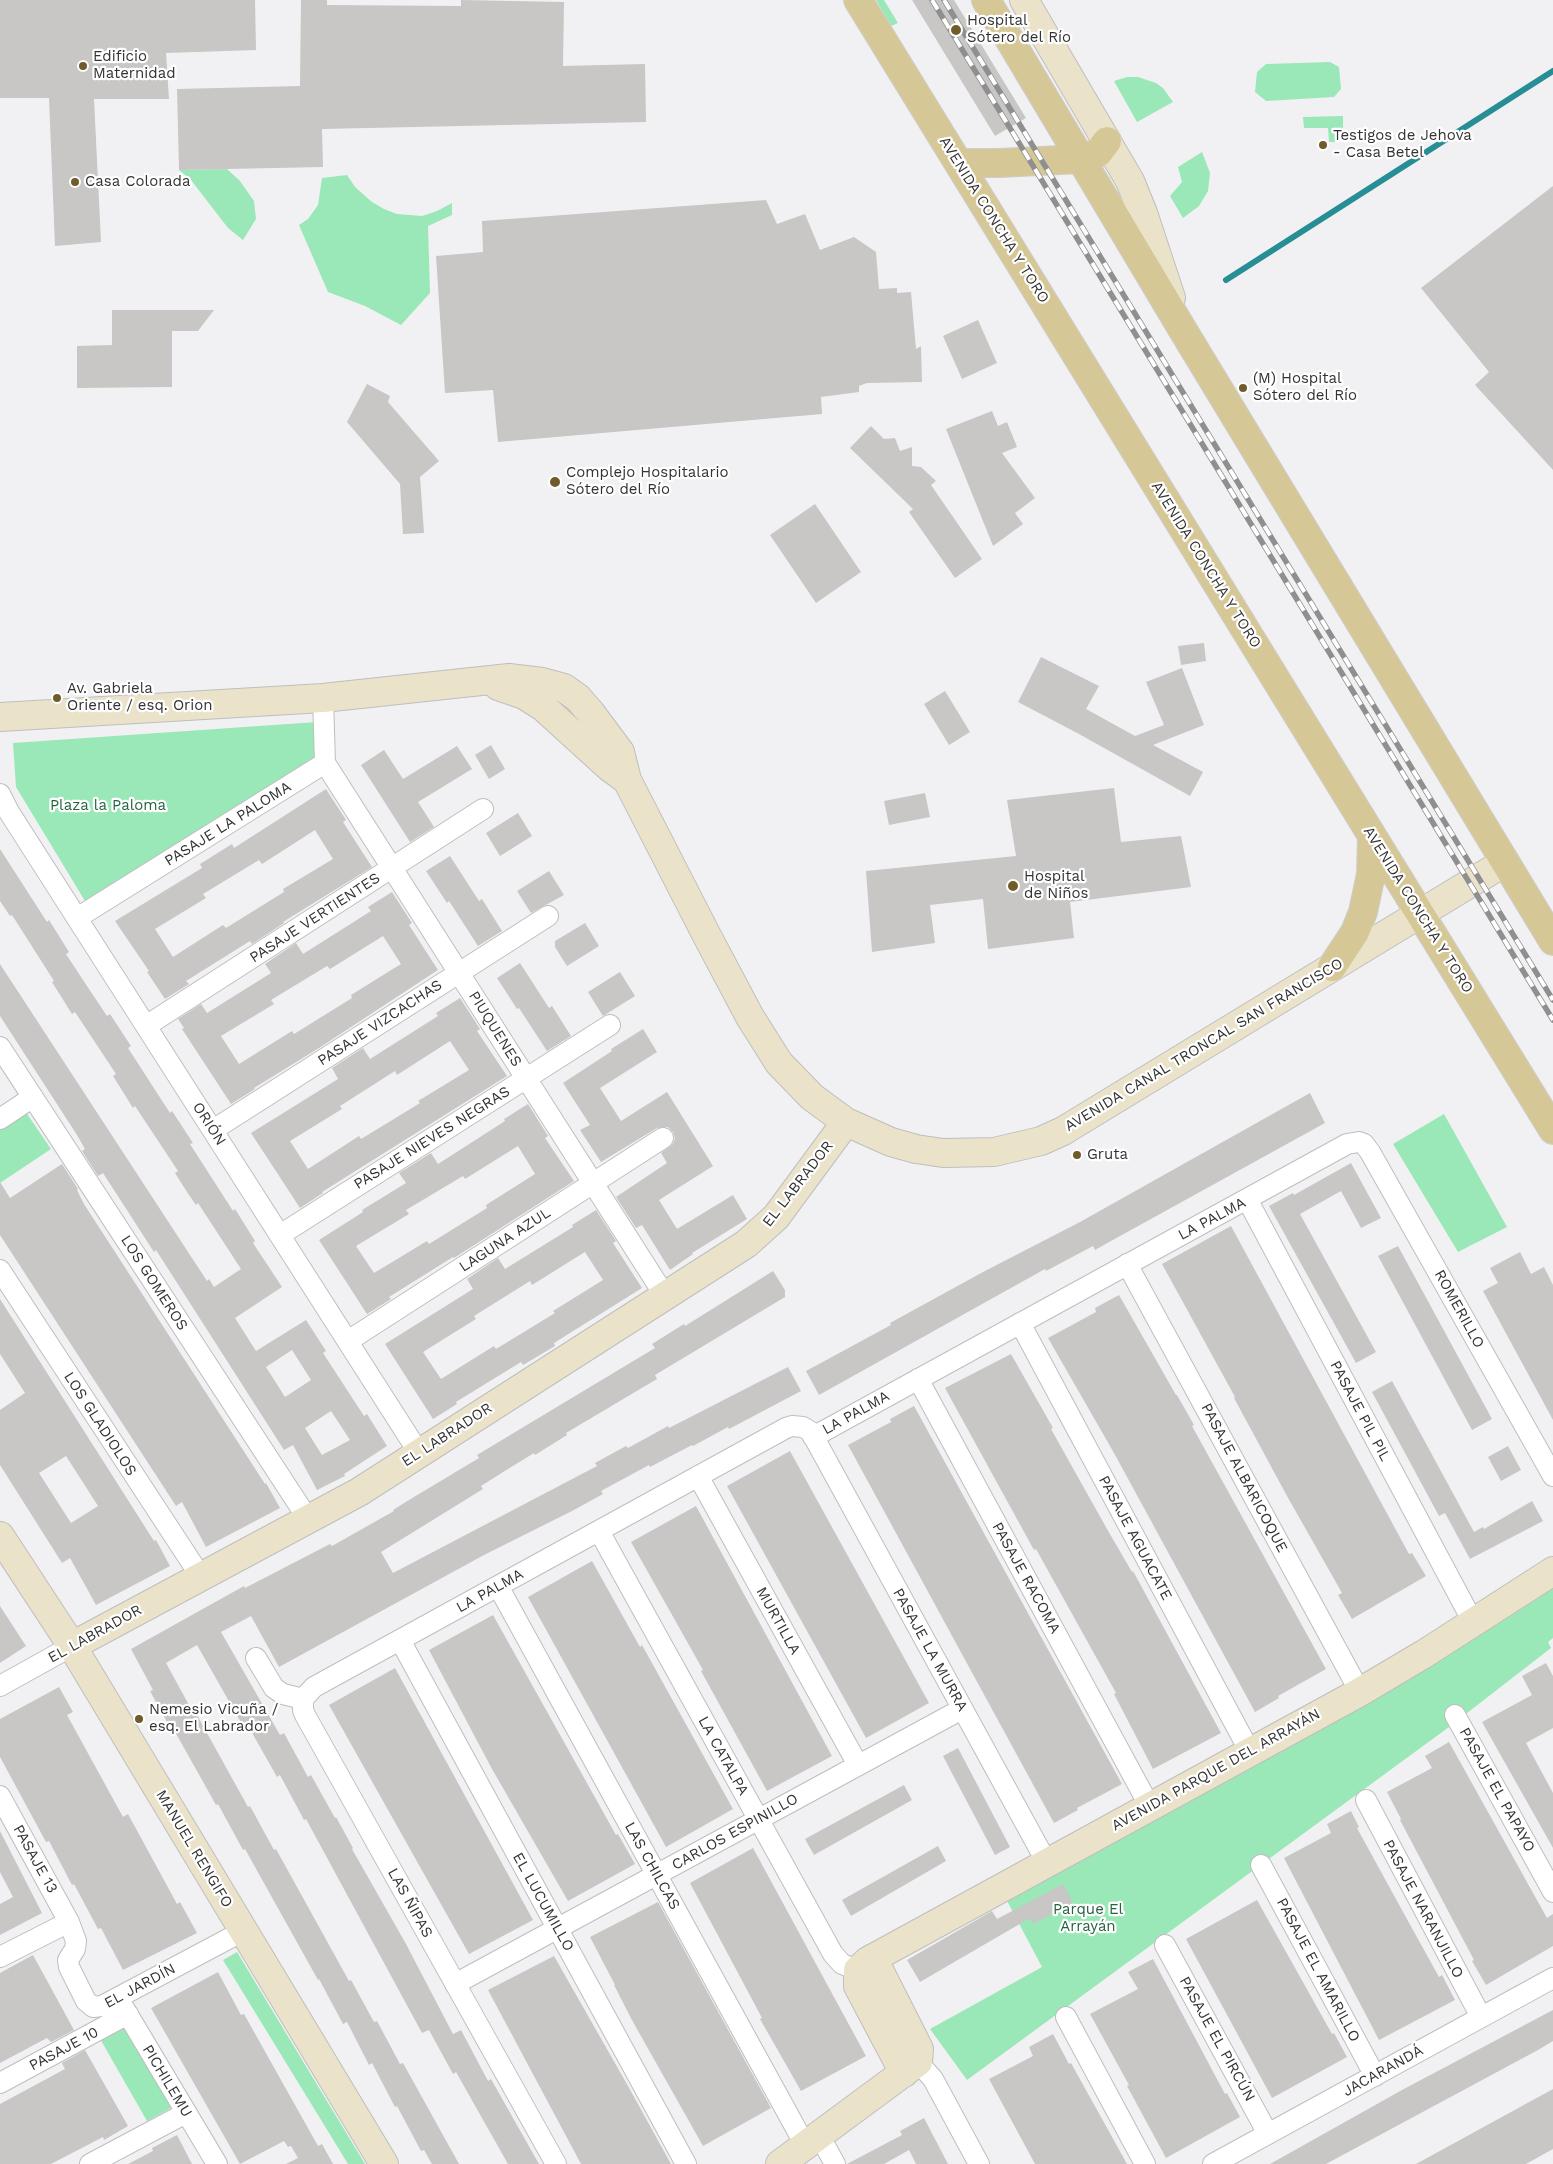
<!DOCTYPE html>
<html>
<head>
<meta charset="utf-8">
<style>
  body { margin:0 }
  canvas { display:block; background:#f1f1f3 }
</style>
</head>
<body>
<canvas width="1553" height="2164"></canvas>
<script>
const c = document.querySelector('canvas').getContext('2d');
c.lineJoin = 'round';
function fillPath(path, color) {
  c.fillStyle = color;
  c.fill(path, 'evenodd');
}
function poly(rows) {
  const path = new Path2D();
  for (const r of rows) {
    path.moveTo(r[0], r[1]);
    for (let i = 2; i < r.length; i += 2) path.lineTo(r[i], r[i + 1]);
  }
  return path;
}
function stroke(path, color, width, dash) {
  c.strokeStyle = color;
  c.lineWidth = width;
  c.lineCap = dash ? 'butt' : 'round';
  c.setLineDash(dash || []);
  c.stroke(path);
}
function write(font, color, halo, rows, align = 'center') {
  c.font = font + ' "Work Sans",sans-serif';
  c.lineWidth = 4.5;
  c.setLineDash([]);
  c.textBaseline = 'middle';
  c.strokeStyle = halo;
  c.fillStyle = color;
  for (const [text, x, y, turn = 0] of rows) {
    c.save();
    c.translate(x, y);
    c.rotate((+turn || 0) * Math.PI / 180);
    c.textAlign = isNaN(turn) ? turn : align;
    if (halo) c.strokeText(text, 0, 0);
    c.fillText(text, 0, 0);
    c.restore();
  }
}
const green = poly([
  [876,0,884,0,898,23,891,26],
  [1330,62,1339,67,1341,89,1334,97,1266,101,1255,92,1257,72,1266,64],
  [1127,77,1138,77,1156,83,1163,88,1173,102,1137,122,1114,81],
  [1343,116,1343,136,1335,142,1329,142,1328,128,1304,128,1303,117],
  [1202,152,1210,173,1208,191,1199,206,1183,218,1170,196,1182,182,1178,167],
  [227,169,240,181,254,201,256,219,243,240,228,228,191,180,179,170],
  [347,175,355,187,372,202,384,209,397,214,422,216,437,211,452,203,452,215,428,226,430,293,401,325,365,306,328,292,299,225,308,219,318,205,322,178],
  [317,722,319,760,85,901,16,787,13,743],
  [23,1108,51,1149,0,1183,0,1124],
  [1444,1114,1507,1227,1458,1252,1393,1144],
  [1553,1587,1553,1638,1548,1642,1551,1648,1449,1727,967,2080,930,2029,1042,1967,1005,1897,1426,1666],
  [237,1952,365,2164,348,2164,223,1960],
  [125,2021,175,2106,147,2121,99,2037]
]);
const stream = poly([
  [1226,280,1553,71]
]);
const building = poly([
  [0,0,255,0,256,50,166,53,169,99,94,99,101,242,55,246,49,98,0,98],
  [301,0,327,0,327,5,461,6,461,0,564,2,563,66,645,64,646,122,322,129,323,167,179,170,177,89,300,86],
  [912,0,954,0,1026,118,995,136],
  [1553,186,1553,470,1475,385,1489,372,1421,288],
  [766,200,777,224,805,214,820,250,854,237,876,252,879,289,897,288,897,293,911,292,916,349,921,346,922,382,867,383,859,386,859,392,821,397,822,414,498,442,493,390,445,393,436,256,483,252,482,221],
  [112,310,214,310,198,331,172,331,172,387,77,388,77,346,112,345],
  [978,320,997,363,962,379,943,336],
  [367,384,390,396,388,402,439,461,420,477,424,533,403,534,400,484,347,422],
  [992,411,998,426,1007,422,1017,447,1002,453,1035,498,1015,513,1023,524,993,546,946,429],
  [871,426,884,439,895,438,900,451,912,447,912,466,921,467,936,481,931,485,982,559,955,578,909,512,913,509,850,448],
  [815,504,861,572,816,603,770,535],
  [1204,643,1206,661,1181,665,1178,646],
  [1041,657,1099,686,1086,709,1135,736,1164,725,1146,682,1182,668,1204,725,1153,745,1203,772,1190,796,1079,734,1018,702],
  [945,691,970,732,949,745,924,704],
  [491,745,505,769,489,779,475,755],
  [457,746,472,769,418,802,434,827,410,842,361,765,384,750,403,779],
  [1114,788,1121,842,1181,836,1191,887,1070,902,1074,938,988,949,983,899,930,905,935,943,872,952,866,871,1016,856,1007,800],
  [326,789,346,820,343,822,372,867,283,922,284,923,252,944,250,941,186,981,189,984,165,999,147,972,149,971,115,921,202,868,200,864,232,844,234,848],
  [315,830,333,859,283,889,284,892,226,928,223,925,173,957,155,929,206,898,203,894,259,860,262,864],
  [925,793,930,817,889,825,884,801],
  [518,813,532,836,500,856,486,833],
  [0,849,47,922,49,920,69,952,66,954,85,983,107,1016,110,1014,131,1046,128,1048,170,1113,172,1111,193,1143,190,1144,233,1211,235,1209,255,1241,253,1243,282,1287,235,1318,256,1351,306,1320,326,1351,323,1353,364,1416,367,1414,387,1446,344,1474,345,1476,317,1490,293,1445,284,1450,156,1250,154,1252,103,1173,98,1176,82,1151,85,1149,77,1135,0,1016,0,964,207,1281,209,1279,214,1287,241,1269,198,1203,196,1205,185,1189,175,1173,178,1171,135,1106,133,1108,113,1076,116,1074,75,1012,72,1014,52,982,54,981,12,915,10,916,0,901],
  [292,1350,311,1380,285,1397,266,1367],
  [331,1411,350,1440,322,1455,305,1428],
  [450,856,479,901,482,899,502,931,478,946,449,901,447,903,426,871],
  [549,871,564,895,531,913,517,891],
  [392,892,412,923,409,925,438,970,319,1048,254,1088,255,1089,231,1104,182,1029,184,1028,178,1019,201,1004,207,1013,271,973,265,964,296,943,303,954,371,911,368,907],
  [383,936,401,964,351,995,352,998,294,1034,292,1031,239,1064,221,1036,274,1004,271,1000,327,966,330,969],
  [585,923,599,946,567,966,555,947,555,941],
  [520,963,549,1008,552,1006,571,1036,547,1051,519,1008,517,1009,497,978],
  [620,972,635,996,603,1016,588,992],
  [460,998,480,1029,477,1031,507,1076,322,1192,323,1193,300,1208,251,1133,338,1079,332,1068,363,1048,370,1059,438,1016,436,1013],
  [450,1041,469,1070,418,1101,420,1103,389,1122,361,1139,359,1136,308,1169,290,1141,342,1109,340,1106,395,1071,397,1075],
  [643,1029,657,1052,600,1088,621,1121,667,1092,713,1166,659,1200,677,1229,733,1195,747,1219,692,1253,693,1254,670,1270,642,1225,636,1228,616,1197,667,1163,661,1153,673,1144,675,1138,673,1132,668,1127,657,1128,601,1162,580,1130,590,1125,563,1083,612,1051,611,1049],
  [1310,1093,1325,1123,1111,1241,1095,1250,1093,1246,1046,1271,1045,1269,819,1395,806,1371,891,1325,890,1323,983,1272,1080,1222],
  [528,1104,548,1136,545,1138,574,1181,454,1258,453,1257,389,1297,391,1299,367,1314,319,1240,363,1212,362,1210,406,1183,399,1173,431,1153,438,1164,505,1121,504,1119],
  [518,1146,535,1174,486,1205,487,1208,429,1244,427,1241,374,1273,356,1246,409,1214,406,1210,463,1176,465,1179],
  [1351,1163,1381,1218,1361,1228,1341,1191,1300,1214,1376,1352,1356,1363,1269,1206,1293,1193,1294,1195],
  [62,1164,78,1189,77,1190,84,1204,265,1484,266,1483,280,1508,206,1547,182,1502,176,1506,0,1235,0,1182,10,1198],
  [596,1210,616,1241,613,1243,642,1288,554,1343,555,1346,523,1365,521,1362,456,1402,457,1404,433,1419,385,1344,473,1289,467,1279,498,1258,505,1269,573,1227,572,1225],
  [585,1252,603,1280,553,1311,555,1313,496,1349,494,1346,441,1379,423,1352,476,1319,474,1316,530,1281,532,1285],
  [1231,1226,1409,1554,1412,1553,1426,1576,1352,1619,1338,1595,1342,1593,1287,1496,1234,1398,1235,1397,1162,1264],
  [1398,1246,1492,1419,1472,1430,1378,1256],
  [1520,1252,1531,1274,1544,1267,1553,1285,1553,1420,1483,1291,1498,1283,1490,1268],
  [773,1271,785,1290,785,1297,655,1375,657,1379,566,1433,567,1435,535,1455,534,1453,508,1469,481,1486,483,1489,381,1552,393,1573,597,1466,595,1463,626,1446,628,1448,668,1426,669,1428,788,1367,801,1391,729,1429,728,1427,693,1446,692,1445,650,1467,649,1465,601,1491,603,1494,572,1511,484,1555,279,1667,251,1616,221,1632,280,1735,284,1733,308,1777,311,1775,335,1818,336,1817,353,1848,352,1849,406,1944,453,2034,461,2030,488,2081,491,2079,539,2164,508,2164,456,2072,453,2074,429,2030,422,2033,306,1819,304,1820,280,1775,277,1777,251,1731,247,1733,197,1645,166,1663,195,1716,197,1715,248,1807,250,1806,274,1850,276,1849,349,1981,351,1980,374,2022,377,2021,400,2064,403,2063,459,2164,432,2164,424,2150,421,2151,397,2106,395,2107,372,2063,369,2065,347,2022,343,2024,319,1979,318,1980,245,1849,243,1850,218,1804,216,1805,169,1721,167,1722,150,1691,153,1690,131,1649,244,1586,245,1588,330,1544,332,1546,394,1511,393,1510,409,1500,479,1458,477,1455,655,1348,652,1344,684,1324,685,1326],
  [1119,1295,1176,1395,1177,1395,1194,1425,1192,1426,1326,1669,1278,1696,1279,1698,1255,1712,1114,1453,1048,1338,1096,1312,1095,1308],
  [0,1299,154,1541,156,1540,170,1566,96,1605,70,1558,62,1563,0,1465,0,1410,25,1393,0,1354],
  [66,1456,98,1506,71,1523,39,1473],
  [1011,1354,1053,1428,1051,1429,1107,1529,1132,1572,1133,1571,1221,1733,1153,1769,1114,1694,1116,1693,1036,1549,1034,1550,945,1388],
  [1392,1381,1474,1532,1483,1527,1484,1529,1532,1501,1543,1521,1470,1559,1445,1513,1439,1516,1372,1392],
  [914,1406,1122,1784,1077,1808,1078,1810,1054,1823,848,1445,891,1422,890,1419],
  [1508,1446,1521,1470,1501,1481,1488,1457],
  [790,1451,929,1703,866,1738,727,1486],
  [696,1506,832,1756,767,1791,701,1671,703,1670,631,1542],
  [592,1561,640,1647,642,1645,733,1809,666,1847,528,1597],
  [0,1606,26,1646,0,1663],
  [493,1615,616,1835,618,1834,635,1864,568,1901,492,1769,429,1650],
  [1546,1663,1553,1676,1553,1728,1526,1743,1553,1793,1553,1848,1482,1722,1532,1695,1522,1676],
  [395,1668,533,1920,469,1954,329,1705],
  [59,1687,73,1712,67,1715,123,1817,128,1814,177,1904,180,1902,197,1933,123,1970,101,1928,98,1929,74,1884,72,1885,49,1841,46,1842,0,1757,0,1719],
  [1449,1742,1547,1918,1553,1914,1553,1946,1486,1985,1472,1961,1474,1960,1400,1820,1401,1819,1387,1792,1432,1768,1425,1756],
  [958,1748,1010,1847,995,1855,943,1756],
  [904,1785,912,1800,814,1855,805,1839],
  [1351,1811,1359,1827,1357,1828,1408,1921,1439,1977,1442,1975,1455,2000,1379,2040,1284,1858,1331,1833,1327,1824],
  [0,1831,42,1913,0,1935,0,1904,13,1897,0,1872],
  [938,1846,946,1861,851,1916,842,1900],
  [753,1848,866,2056,801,2091,760,2019,762,2018,690,1883],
  [1063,1884,1073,1903,1033,1924,1030,1918,920,1982,907,1960,992,1911,997,1919],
  [1257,1900,1332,2034,1334,2033,1347,2057,1272,2098,1186,1939],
  [658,1902,771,2108,703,2146,633,2022,614,1985,615,1985,590,1937],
  [33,1955,74,2030,51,2042,47,2038,0,2063,0,1973],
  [554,1956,628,2086,671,2164,581,2164,488,1990],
  [1153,1959,1225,2094,1227,2093,1240,2117,1166,2158,1127,2086,1129,2085,1090,2014,1138,1989,1128,1972],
  [218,1972,241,2015,244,2014,318,2146,322,2144,333,2164,286,2164,298,2158,291,2146,288,2147,284,2141,240,2164,151,2008],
  [1553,2010,1553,2041,1538,2050,1326,2164,1270,2164,1402,2090],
  [1053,2034,1069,2064,1071,2063,1127,2164,1035,2164,989,2079,1033,2056,1029,2047],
  [85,2050,128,2126,104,2140,103,2137,51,2164,0,2164,0,2104,65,2069,62,2063],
  [1553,2089,1553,2149,1526,2164,1416,2164],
  [924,2118,948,2164,916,2164,909,2150,884,2164,847,2164,902,2135,900,2131],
  [177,2135,192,2164,128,2164,153,2151,152,2148]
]);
const street = poly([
  [323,698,325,763],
  [325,763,665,1296],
  [0,794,9,812,419,1453],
  [77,918,325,763],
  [146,1026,483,809],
  [0,1047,308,1519],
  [0,1119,33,1097],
  [213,1130,548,916],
  [1247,1199,1473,1622],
  [280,1235,610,1025],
  [1127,1264,1360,1692],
  [0,1270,201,1577],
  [1020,1323,1250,1752],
  [348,1341,663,1138],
  [918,1379,1150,1807],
  [813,1437,1347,1144,1359,1142,1364,1144,1370,1152,1553,1476],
  [698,1476,858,1765],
  [599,1531,833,1954,842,1964,858,1970],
  [498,1586,805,2145],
  [400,1640,686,2164],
  [256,1658,274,1688,283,1694,303,1699],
  [0,1686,72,1646],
  [1455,1715,1553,1892],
  [0,1796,69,1922,76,1941,75,1949,68,1960,69,1967,86,2001,93,2007,102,2006,243,1931],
  [1366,1800,1481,2017],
  [1261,1865,1375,2076],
  [1165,1945,1268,2134],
  [0,1957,69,1922],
  [455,1984,962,1709],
  [118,1998,217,2164],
  [1066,2017,1145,2164],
  [918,2062,933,2079,979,2164],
  [0,2083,128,2014],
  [819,2135,835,2164],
  [90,2164,186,2113],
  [556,2164,305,1715,303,1710,303,1699,314,1687,786,1428,792,1426,803,1427,811,1432,1047,1863],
  [1213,2164,1553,1978]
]);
const secondary = poly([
  [1024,0,1130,181,1143,213,1171,298],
  [498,686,524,695,543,707,609,767,627,780],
  [0,717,323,698,509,678,542,682,564,688,578,698,591,713,620,752,627,780,706,934,750,1017,779,1063,812,1097,846,1122,891,1142,916,1149,943,1153,994,1152,1041,1141,1063,1131,1505,862],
  [0,1536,72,1646,384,2164],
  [72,1646,359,1492,746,1244,776,1217,846,1122],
  [904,2073,858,1986,858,1970,868,1961,1360,1692,1424,1654,1553,1571],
  [780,2164,918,2062,919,2049,873,1958]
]);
const primary = poly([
  [858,0,1553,1130],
  [986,0,1184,332,1553,941],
  [959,163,999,163,1081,159,1098,153,1107,141],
  [1332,967,1355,932,1363,912,1371,874,1372,836]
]);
const rail = poly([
  [932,0,1553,1020],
  [944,0,1553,1000]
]);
const markers = [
  [956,30,6,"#705c2b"],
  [83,66,5,"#705c2b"],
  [1323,145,5,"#705c2b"],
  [75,182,5,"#705c2b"],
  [1243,388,5,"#705c2b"],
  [555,482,6,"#705c2b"],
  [57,698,5,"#705c2b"],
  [1013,886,6,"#705c2b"],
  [1077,1155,5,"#705c2b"],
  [139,1719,5,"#705c2b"]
];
const poiNames = [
  ["Hospital",967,21],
  ["Sótero del Río",967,38],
  ["Edificio",93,57],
  ["Maternidad",93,74],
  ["Testigos de Jehova",1333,136],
  ["- Casa Betel",1333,153],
  ["Casa Colorada",85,182],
  ["(M) Hospital",1253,379],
  ["Sótero del Río",1253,396],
  ["Complejo Hospitalario",566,473],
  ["Sótero del Río",566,490],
  ["Av. Gabriela",67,689],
  ["Oriente / esq. Orion",67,706],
  ["Hospital",1024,877],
  ["de Niños",1024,894],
  ["Gruta",1087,1155],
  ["Nemesio Vicuña /",149,1710],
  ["esq. El Labrador",149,1727]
];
const streetNames = [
  ["AVENIDA CONCHA Y TORO",994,220,58],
  ["AVENIDA CONCHA Y TORO",1206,565,58],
  ["PASAJE LA PALOMA",228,824,-32],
  ["AVENIDA CONCHA Y TORO",1418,910,58],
  ["PASAJE VERTIENTES",315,918,-33],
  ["PASAJE VIZCACHAS",380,1023,-33],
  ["PIUQUENES",495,1029,58],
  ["AVENIDA CANAL TRONCAL SAN FRANCISCO",1204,1045,-31],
  ["ORIÓN",209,1124,57],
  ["PASAJE NIEVES NEGRAS",432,1138,-32],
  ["EL LABRADOR",798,1184,-52],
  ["LA PALMA",1212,1219,-28],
  ["LAGUNA AZUL",505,1240,-33],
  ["LOS GOMEROS",154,1283,57],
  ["ROMERILLO",1459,1309,61],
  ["PASAJE PIL PIL",1360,1411,62],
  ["LA PALMA",856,1413,-29],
  ["LOS GLADIOLOS",100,1424,57],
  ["EL LABRADOR",447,1435,-33],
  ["PASAJE ALBARICOQUE",1244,1478,62],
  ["PASAJE AGUACATE",1135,1538,62],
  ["PASAJE RACOMA",1026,1578,61],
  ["LA PALMA",490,1591,-29],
  ["MURTILLA",778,1621,61],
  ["EL LABRADOR",95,1634,-29],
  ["PASAJE LA MURRA",930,1650,61],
  ["LA CATALPA",723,1756,61],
  ["AVENIDA PARQUE DEL ARRAYÁN",1216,1770,-29],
  ["PASAJE EL PAPAYO",1497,1790,61],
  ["CARLOS ESPINILLO",735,1832,-29],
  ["MANUEL RENGIFO",194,1849,59],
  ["PASAJE 13",35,1859,61],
  ["LAS CHILCAS",652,1866,61],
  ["EL LUCUMILLO",543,1902,61],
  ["LAS ÑIPAS",410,1903,61],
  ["PASAJE NARANJILLO",1423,1909,62],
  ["PASAJE EL AMARILLO",1318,1970,62],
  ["EL JARDÍN",140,1986,-28],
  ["PASAJE EL PIRCÚN",1217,2039,61],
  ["PASAJE 10",64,2049,-28],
  ["JACARANDÁ",1383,2071,-29],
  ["PICHILEMU",167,2081,59]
];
const parkNames = [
  ["Plaza la Paloma",108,806],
  ["Parque El",1088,1910],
  ["Arrayán",1088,1927]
];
fillPath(green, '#9ae8b7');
stroke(stream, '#268e94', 6);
fillPath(building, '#c8c7c6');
stroke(street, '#bebebf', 22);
stroke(secondary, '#bebebf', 30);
stroke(primary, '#cecece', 30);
stroke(street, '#fff', 20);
stroke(secondary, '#eae3ca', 28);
stroke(primary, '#d6c896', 28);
stroke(rail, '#8f8f90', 5.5);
stroke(rail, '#fff', 4, [11]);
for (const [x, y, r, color] of markers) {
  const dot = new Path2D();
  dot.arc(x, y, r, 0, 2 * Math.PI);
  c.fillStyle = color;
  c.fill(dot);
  stroke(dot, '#fff', 2);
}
write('15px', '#333', '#fff', poiNames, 'left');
write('15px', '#333', '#fff', streetNames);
write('15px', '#256340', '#fff', parkNames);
</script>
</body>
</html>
